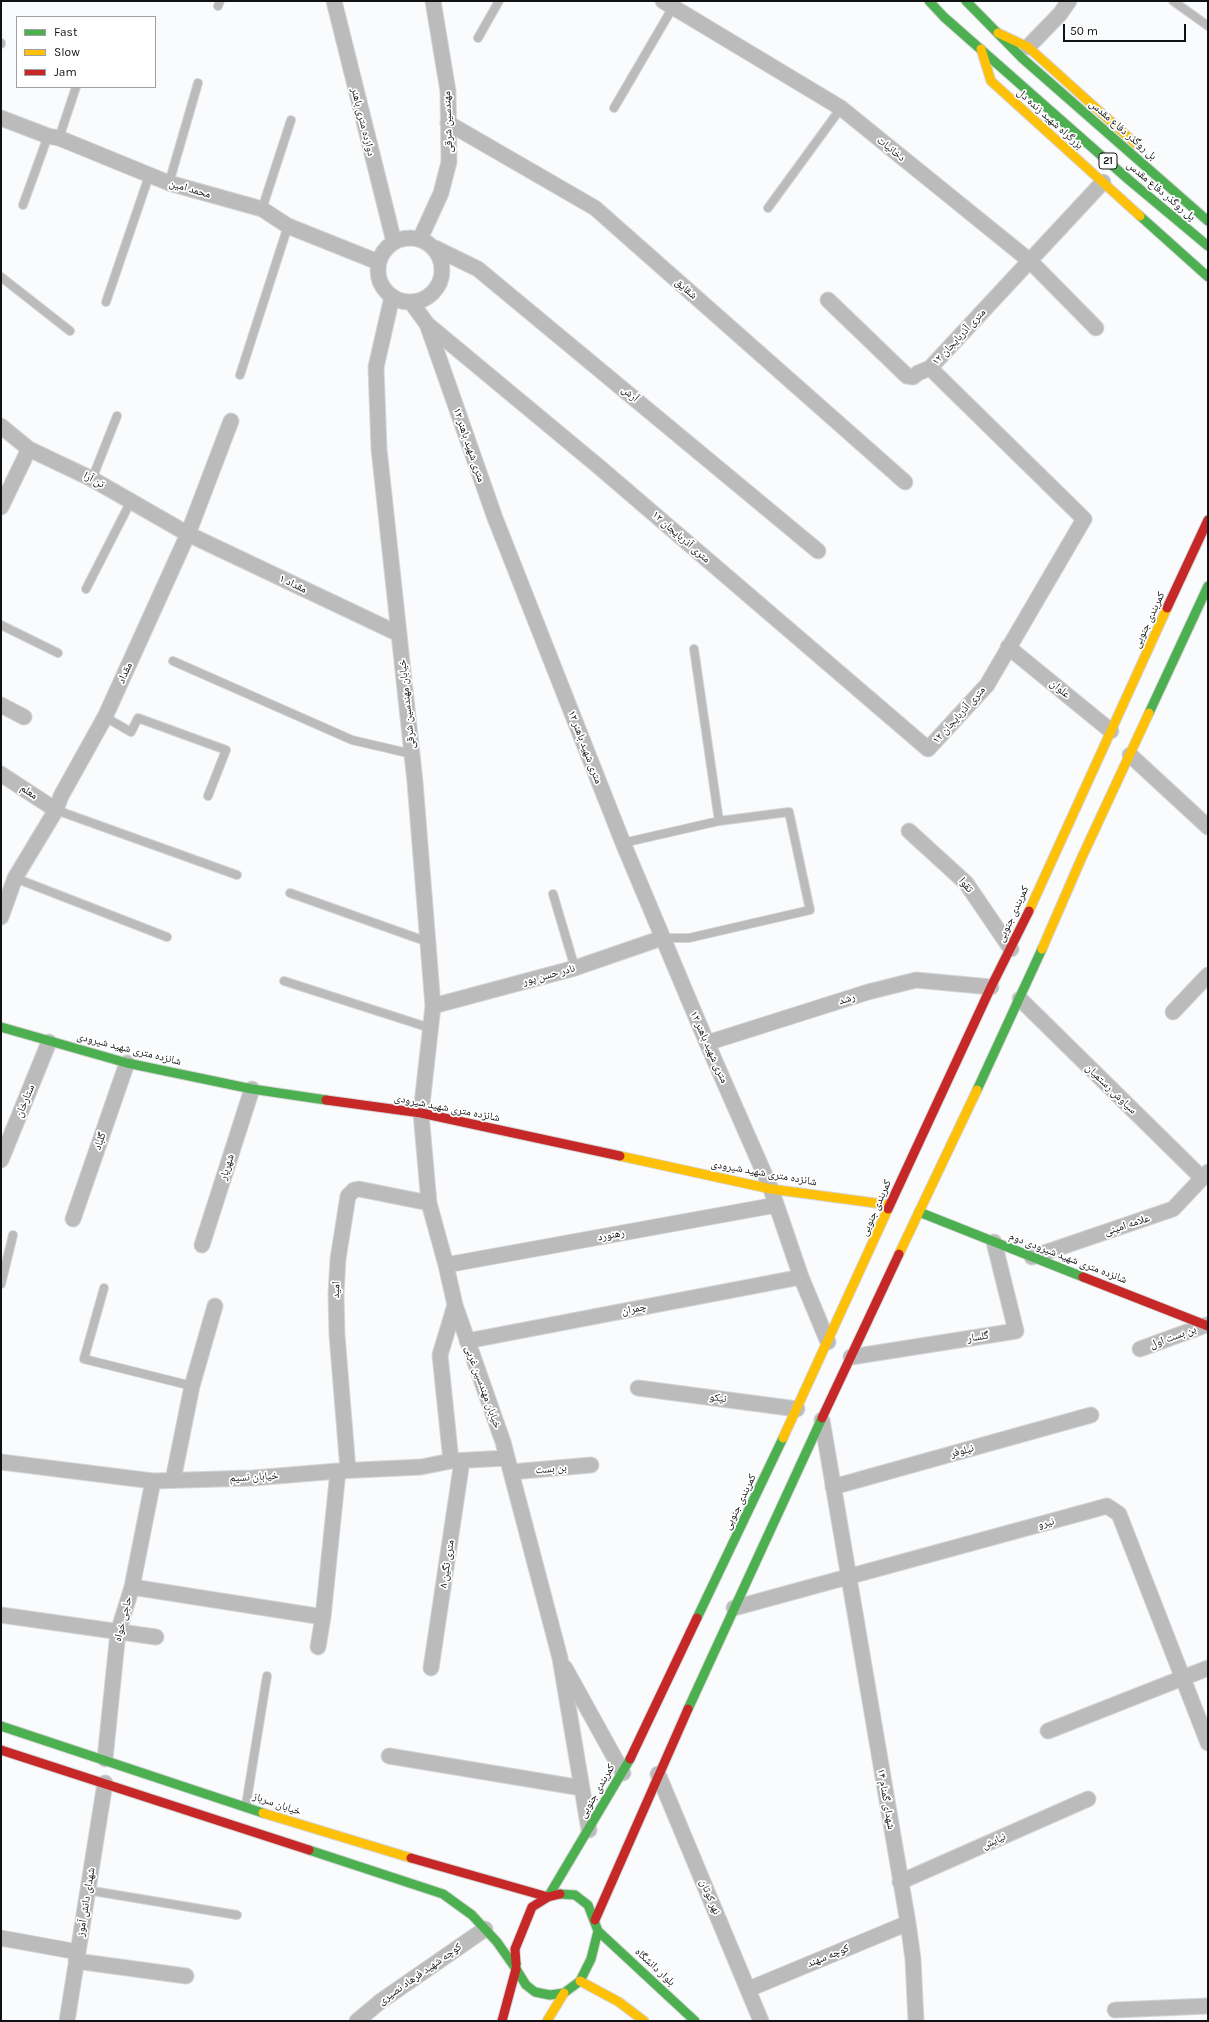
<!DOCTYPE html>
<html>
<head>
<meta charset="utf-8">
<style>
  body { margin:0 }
  #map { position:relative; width:1209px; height:2022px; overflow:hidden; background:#f9fbfd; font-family:Karla,sans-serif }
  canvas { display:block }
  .frame { position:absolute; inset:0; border:2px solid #111214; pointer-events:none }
  .legend { position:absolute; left:16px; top:16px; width:140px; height:72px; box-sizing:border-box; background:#fff; border:1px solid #a0a0a1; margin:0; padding:5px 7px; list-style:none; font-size:12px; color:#111214 }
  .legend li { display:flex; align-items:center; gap:8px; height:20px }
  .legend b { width:20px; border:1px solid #a0a0a1 }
  .scale { position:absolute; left:1063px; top:24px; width:123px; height:18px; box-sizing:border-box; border:2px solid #111214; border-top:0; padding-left:5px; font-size:12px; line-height:14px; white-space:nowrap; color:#111214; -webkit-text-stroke:3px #fff; paint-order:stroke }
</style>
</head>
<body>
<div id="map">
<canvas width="1209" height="2022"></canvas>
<div class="frame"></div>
<ul class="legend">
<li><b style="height:5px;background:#4caf50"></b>Fast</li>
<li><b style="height:5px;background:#ffc107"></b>Slow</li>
<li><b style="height:5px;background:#c62828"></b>Jam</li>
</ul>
<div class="scale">50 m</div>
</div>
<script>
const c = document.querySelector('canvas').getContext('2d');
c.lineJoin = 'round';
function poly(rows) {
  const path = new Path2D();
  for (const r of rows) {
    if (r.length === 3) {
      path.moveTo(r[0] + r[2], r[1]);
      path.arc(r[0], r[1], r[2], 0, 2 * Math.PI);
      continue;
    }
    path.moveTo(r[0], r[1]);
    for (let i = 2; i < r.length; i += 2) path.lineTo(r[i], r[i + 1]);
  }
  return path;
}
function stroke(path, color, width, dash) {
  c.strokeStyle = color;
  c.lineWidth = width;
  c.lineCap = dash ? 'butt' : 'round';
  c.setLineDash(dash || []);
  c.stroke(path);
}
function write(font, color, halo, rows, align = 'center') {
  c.font = font + ' Karla,"Noto Naskh Arabic",sans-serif';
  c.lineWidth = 3.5;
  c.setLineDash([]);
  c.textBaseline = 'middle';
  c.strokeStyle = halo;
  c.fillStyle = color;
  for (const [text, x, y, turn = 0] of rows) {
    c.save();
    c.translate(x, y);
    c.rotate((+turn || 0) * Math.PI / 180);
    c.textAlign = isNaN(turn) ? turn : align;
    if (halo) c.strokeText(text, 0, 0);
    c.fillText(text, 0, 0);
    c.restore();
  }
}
const lane = poly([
  [1173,1,1208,26],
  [218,6,220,1],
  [478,38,499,1],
  [1,44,1,43],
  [614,108,673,7],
  [59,138,76,87],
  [169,183,198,83],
  [23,205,48,136],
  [768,208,841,108],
  [262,209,291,120],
  [1,277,70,331],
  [106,302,149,176],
  [240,375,288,226],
  [92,479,117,416],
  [86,589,131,501],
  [1,625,58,653],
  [694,649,719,821],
  [173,661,352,740,412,754],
  [105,717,131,732,138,718,226,750,208,796],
  [56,810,237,875],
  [623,843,719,821,789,812,810,910,689,938,662,938],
  [15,878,167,937],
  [290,893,428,942],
  [553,894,575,968],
  [284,981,430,1028],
  [1,1284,13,1235],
  [104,1288,84,1359,192,1386],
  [246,1805,267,1676],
  [87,1890,237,1915]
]);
const street = poly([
  [334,1,394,242],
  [663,1,841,108,1030,261,1096,328],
  [1028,47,1060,14,1069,1],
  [1,118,48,136,59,138,169,183,262,209,288,226,378,262],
  [448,123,595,208,905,482],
  [410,270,32],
  [420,239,441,193,449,162,448,91,433,1],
  [435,248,478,269,818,551],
  [392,297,376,367,379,449,415,782,433,1006,421,1113,429,1203,446,1265,455,1305,503,1442,560,1658,589,1830],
  [828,300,907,376,913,377,918,373,930,368],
  [411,302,427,324,495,518,623,843,707,1043,771,1189,801,1277,828,1342],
  [427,324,598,466,928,749,987,685,1084,519,930,368,1103,182],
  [1,426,29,449,92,479,188,534,399,634],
  [1,507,29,449],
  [1008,647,1111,731],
  [1,705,24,717],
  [1130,755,1208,827],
  [1,774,56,810],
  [909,831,966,883,1011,949],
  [1,917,15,878,56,810,61,796,105,717,188,534,231,421],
  [1020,999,1202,1178],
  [433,1006,575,968,662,938],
  [1173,1012,1208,975],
  [707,1043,868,992,916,980,991,987],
  [1,1160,49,1042],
  [73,1219,127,1063],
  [202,1245,252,1089],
  [1032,1257,1173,1209,1208,1172],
  [446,1265,776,1205],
  [467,1341,801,1277],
  [1140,1349,1206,1325],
  [851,1357,1016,1331,994,1242],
  [638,1388,797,1409],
  [822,1420,908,1923,913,1959,916,2021],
  [451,1461,440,1355,455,1305],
  [1,1462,153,1481,253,1478,338,1471,421,1467,451,1461,507,1458],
  [348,1470,337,1335,336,1294,338,1259,348,1196,354,1190,359,1189,429,1203],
  [511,1472,591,1465],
  [173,1480,192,1386,215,1306],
  [833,1487,1091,1415],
  [132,1587,323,1617],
  [734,1608,1107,1506,1119,1514,1208,1743],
  [1,1615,156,1637],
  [318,1647,323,1617,338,1471],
  [431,1668,462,1461],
  [565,1668,623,1773],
  [1048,1731,1208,1668],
  [389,1756,582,1788],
  [105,1759,118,1632,132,1587,153,1481],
  [658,1774,761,2021],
  [900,1882,1088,1799],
  [1,1938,78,1952],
  [76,1961,186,1976],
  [749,1989,908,1923],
  [1115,2010,1208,2006],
  [67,2021,105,1783],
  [357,2021,381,2001,485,1929]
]);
const fast = poly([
  [929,1,944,17,1129,180,1208,246],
  [966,1,1022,58,1208,221],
  [1140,216,1208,277],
  [1149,713,1208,586],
  [1,1027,127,1063,252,1089,326,1100],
  [977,1090,1042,949],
  [919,1212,1083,1277],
  [697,1618,783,1438],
  [688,1709,822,1418],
  [1,1726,263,1813],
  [309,1850,443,1894,472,1915,497,1942,516,1969],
  [548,1897,630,1759],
  [598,1931,695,2021],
  [516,1964,516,1969,526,1985,535,1992,550,1995,564,1993,580,1981,591,1959,598,1931,588,1905,575,1895,560,1894]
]);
const slow = poly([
  [998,33,1028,47,1137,145],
  [981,49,991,81,1140,216],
  [1029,911,1167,608],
  [1042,949,1082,857,1149,713],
  [620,1156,771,1189,890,1205],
  [899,1254,977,1090],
  [783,1438,888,1209],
  [263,1813,411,1858],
  [580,1981,619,2002,644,2021],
  [547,2021,564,1993]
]);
const jam = poly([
  [1167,608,1208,520],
  [326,1100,421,1113,620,1156],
  [888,1209,991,987,1029,911],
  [1083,1277,1208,1326],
  [822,1418,899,1254],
  [1,1750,309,1850],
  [630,1759,697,1618],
  [411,1858,548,1897],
  [595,1920,688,1709],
  [516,1964,515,1949,532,1907,548,1897,560,1894],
  [502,2021,516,1969]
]);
const shields = [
  [1108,161,18]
];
const shieldNames = [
  ["21",1108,161]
];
const streetNames = [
  ["بزرگراه شهید زنده دل",1050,119,42],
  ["دوازده متری باهنر",363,122,76],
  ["مهندسین شرقی",448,122,-92],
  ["بل روگذر دفاع مقدس",1123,130,41],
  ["دخانیات",891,149,39],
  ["محمد امین",190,189,16],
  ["پل روگذر دفاع مقدس",1161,191,40],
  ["شقایق",686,289,41],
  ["۱۲ متری آذربایجان",959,337,-47],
  ["آرش",630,394,40],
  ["۱۲ متری شهید باهنر",469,445,71],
  ["تن آرا",94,480,28],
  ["۱۲ متری آذربایجان",681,537,41],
  ["مقداد ۱",293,584,25],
  ["کمربندی جنوبی",1149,620,-65],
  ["مقداد",125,673,-66],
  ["علوان",1060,689,39],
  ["خیابان مهندسین شرقی",407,704,-96],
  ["۱۲ متری آذربایجان",959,715,-48],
  ["۱۲ متری شهید باهنر",585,747,69],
  ["معلم",29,792,34],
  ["تقوا",966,885,50],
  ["کمربندی جنوبی",1013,914,-65],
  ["نادر حسن پور",549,975,-15],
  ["رشد",847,999,-18],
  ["۱۲ متری شهید باهنر",709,1047,66],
  ["شانزده متری شهید شیرودی",129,1049,14],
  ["سیاوش رستمیان",1111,1089,44],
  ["ستارخان",25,1101,-68],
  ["شانزده متری شهید شیرودی",447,1108,11],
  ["گلباد",100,1141,-71],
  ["شهریار",227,1167,-72],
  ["شانزده متری شهید شیرودی",764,1173,10],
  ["کمربندی جنوبی",876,1208,-66],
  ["علامه امینی",1127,1225,-18],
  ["رهنورد",611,1235,-10],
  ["شانزده متری شهید شیرودی دوم",1068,1258,21],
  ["امید",336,1290,-88],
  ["چمران",634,1309,-11],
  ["گلسار",978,1337,-9],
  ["بن بست اول",1173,1337,-20],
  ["خیابان مهندسین غربی",483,1387,70],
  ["نیکو",718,1398,8],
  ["نیلوفر",962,1451,-16],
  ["بن بست",551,1469,-5],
  ["خیابان نسیم",254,1477,-3],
  ["کمربندی جنوبی",740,1502,-64],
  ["نیرو",1046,1523,-15],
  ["۸ متری نگین",447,1564,-81],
  ["حاجی خواه",123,1619,-76],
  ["کمربندی جنوبی",597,1791,-60],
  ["۱۴ شهدای گمنام",886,1799,80],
  ["خیابان سرباز",277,1804,19],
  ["نیایش",994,1841,-24],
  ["نهر کوتان",710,1897,67],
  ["شهدای دانش آموز",86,1902,-81],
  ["کوچه سهند",828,1956,-22],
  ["بلوار دانشگاه",655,1967,43],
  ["کوچه شهید فرهاد نصیری",420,1974,-35]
];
stroke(lane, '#d5d6d7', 10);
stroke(street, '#d5d6d7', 17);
stroke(fast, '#d5d6d7', 11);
stroke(slow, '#d5d6d7', 11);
stroke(jam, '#d5d6d7', 11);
stroke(lane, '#bbbbbc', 8);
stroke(street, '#bbbbbc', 15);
stroke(fast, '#4caf50', 9);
stroke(slow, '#ffc107', 9);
stroke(jam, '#c62828', 9);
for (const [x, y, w] of shields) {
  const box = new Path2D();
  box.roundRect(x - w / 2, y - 8, w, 16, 3);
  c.fillStyle = '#fff';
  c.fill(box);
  stroke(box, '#111214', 1);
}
write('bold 10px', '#111214', null, shieldNames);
write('11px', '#111214', '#fff', streetNames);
</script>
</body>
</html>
